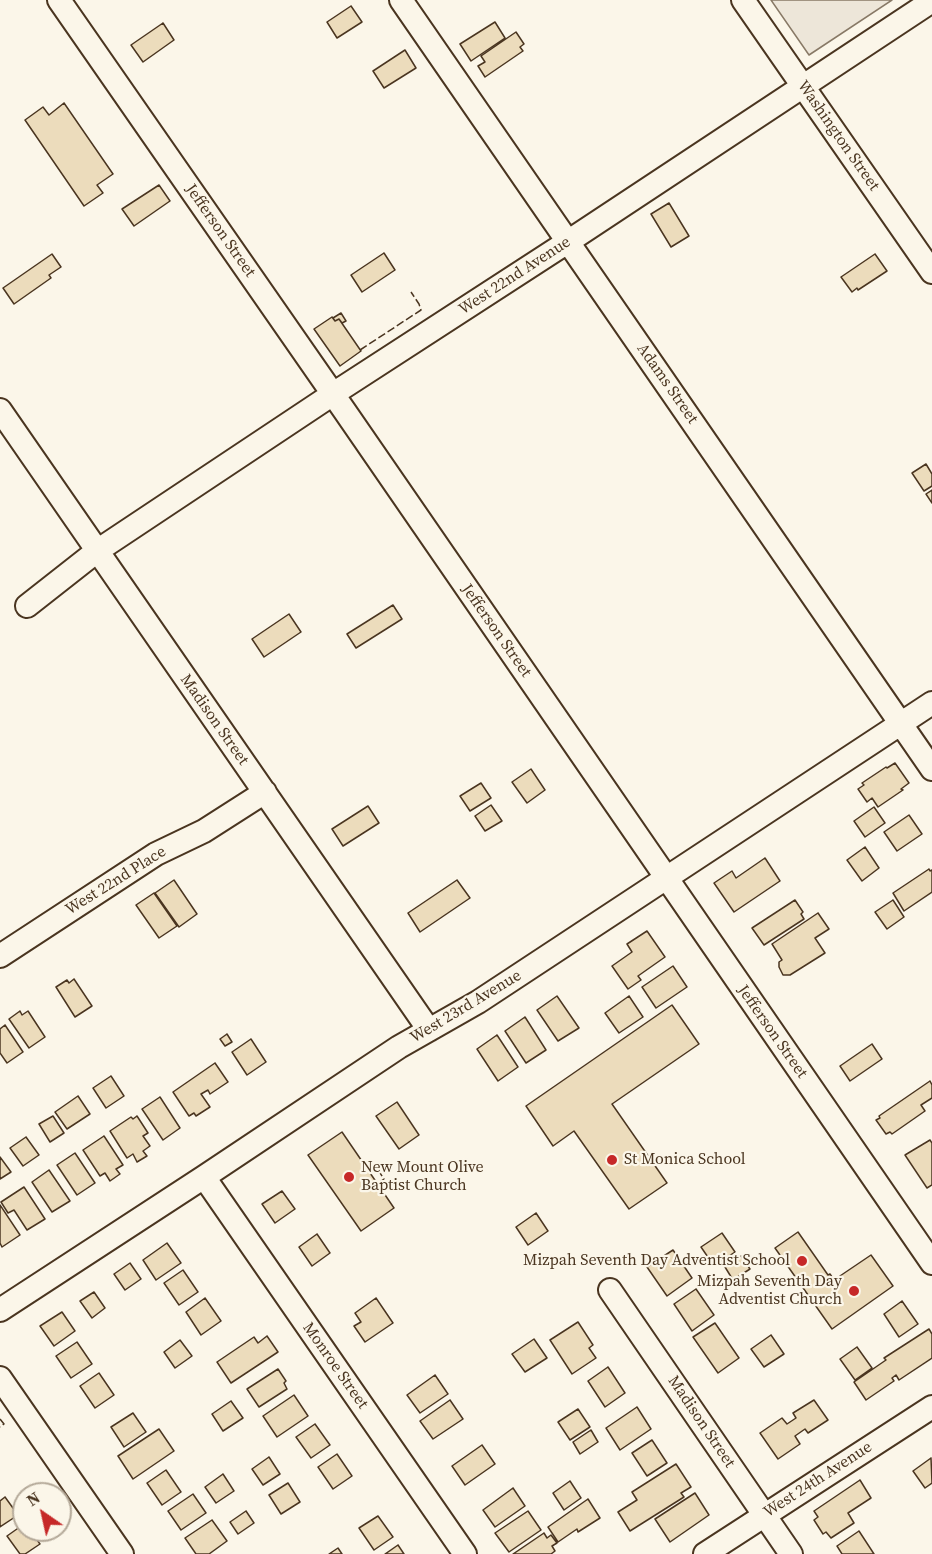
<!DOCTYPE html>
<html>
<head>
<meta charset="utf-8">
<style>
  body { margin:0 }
  #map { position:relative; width:932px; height:1554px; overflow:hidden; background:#fbf6e9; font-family:"Source Serif 4",serif }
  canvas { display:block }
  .north { position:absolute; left:12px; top:1482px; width:60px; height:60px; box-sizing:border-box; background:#fbf6e9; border:2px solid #b4a999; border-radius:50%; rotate:326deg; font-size:16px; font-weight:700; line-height:24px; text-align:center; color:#4a3520 }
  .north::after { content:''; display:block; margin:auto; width:21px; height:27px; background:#c62828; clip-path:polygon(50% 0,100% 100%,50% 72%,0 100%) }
</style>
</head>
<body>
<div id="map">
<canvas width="932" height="1554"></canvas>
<div class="north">N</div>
</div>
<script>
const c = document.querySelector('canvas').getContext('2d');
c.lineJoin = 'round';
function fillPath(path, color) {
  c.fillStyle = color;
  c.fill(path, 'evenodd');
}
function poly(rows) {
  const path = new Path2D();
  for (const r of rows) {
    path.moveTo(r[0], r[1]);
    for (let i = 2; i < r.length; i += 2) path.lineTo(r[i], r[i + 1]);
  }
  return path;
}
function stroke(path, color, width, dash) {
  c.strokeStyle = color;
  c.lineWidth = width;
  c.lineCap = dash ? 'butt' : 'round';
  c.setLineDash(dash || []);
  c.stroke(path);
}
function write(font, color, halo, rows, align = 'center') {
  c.font = font + ' "Source Serif 4",serif';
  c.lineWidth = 4.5;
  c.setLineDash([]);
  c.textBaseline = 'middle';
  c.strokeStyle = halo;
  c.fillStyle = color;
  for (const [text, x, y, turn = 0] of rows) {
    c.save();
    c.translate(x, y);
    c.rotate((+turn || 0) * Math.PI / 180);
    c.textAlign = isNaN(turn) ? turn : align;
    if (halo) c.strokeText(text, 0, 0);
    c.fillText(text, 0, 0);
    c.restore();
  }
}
const green = poly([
  [771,0,892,0,809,55,771,0]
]);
const building = poly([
  [351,6,362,22,337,38,327,22,351,6],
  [495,22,505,38,471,61,460,44,495,22],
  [163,23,174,40,143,62,131,45,163,23],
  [516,32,524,44,520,47,523,51,485,77,478,66,485,62,481,56,516,32],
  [405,50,416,68,384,88,373,71,405,50],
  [64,103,113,174,97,185,103,193,84,206,25,120,43,107,49,115,64,103],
  [159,185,170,201,134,226,122,209,159,185],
  [669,203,689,236,671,247,651,214,669,203],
  [384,253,395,270,362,292,351,275,384,253],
  [52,254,61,267,49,275,51,278,14,304,3,288,52,254],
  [875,254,887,271,858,290,857,288,852,292,841,277,875,254],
  [341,313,346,321,342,323,339,319,335,321,333,318,341,313],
  [332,317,335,321,339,319,361,351,340,366,314,329,332,317],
  [926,464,932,474,932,486,924,491,912,473,926,464],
  [932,490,932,503,926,494,932,490],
  [393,605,402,619,356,648,347,634,393,605],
  [289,614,301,632,264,657,252,639,289,614],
  [895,763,909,783,901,789,903,790,878,807,872,798,867,802,858,789,864,785,862,783,886,767,887,768,895,763],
  [531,769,545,790,527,803,512,782,531,769],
  [481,783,491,798,470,811,460,796,481,783],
  [491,805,502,821,485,831,475,816,491,805],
  [368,806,379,823,343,846,332,829,368,806],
  [874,807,885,823,865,837,854,821,874,807],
  [909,815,922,834,897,851,884,832,909,815],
  [865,847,879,868,862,881,847,860,865,847],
  [765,858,780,881,734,912,714,883,732,871,736,878,765,858],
  [929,869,930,871,932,870,932,892,904,911,893,893,929,869],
  [174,880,197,914,179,927,155,893,174,880],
  [457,880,470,898,420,932,408,913,457,880],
  [154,893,177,926,159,938,136,905,154,893],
  [795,900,803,912,801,914,804,919,764,945,752,928,795,900],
  [893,900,904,917,887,929,875,912,893,900],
  [818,913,829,929,815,938,825,953,790,975,783,975,779,967,779,962,782,960,772,944,818,913],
  [647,931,665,957,638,976,641,980,628,989,612,966,632,952,627,944,647,931],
  [673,966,687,987,656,1008,642,987,673,966],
  [74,979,92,1006,75,1017,56,987,67,980,69,983,74,979],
  [557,996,579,1028,558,1041,537,1010,557,996],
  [629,996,643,1017,619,1033,605,1013,629,996],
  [672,1005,699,1044,612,1104,667,1183,629,1209,574,1131,553,1146,526,1106,672,1005],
  [20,1011,22,1015,28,1011,45,1037,29,1048,9,1019,20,1011],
  [525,1017,546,1050,526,1063,505,1031,525,1017],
  [5,1025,23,1052,7,1063,0,1053,0,1029,5,1025],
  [227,1034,232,1042,225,1046,220,1039,227,1034],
  [497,1035,518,1067,498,1081,477,1049,497,1035],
  [251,1039,266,1062,247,1075,232,1052,251,1039],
  [872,1044,882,1059,850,1081,840,1066,872,1044],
  [215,1063,228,1082,210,1094,208,1090,201,1094,210,1107,196,1116,194,1113,189,1116,173,1092,215,1063],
  [111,1076,124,1096,106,1108,93,1088,111,1076],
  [930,1081,932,1085,932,1098,921,1105,925,1111,892,1134,890,1132,886,1134,876,1120,880,1118,879,1116,930,1081],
  [78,1096,90,1114,67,1129,55,1112,78,1096],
  [160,1097,180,1128,163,1140,142,1109,160,1097],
  [397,1102,419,1135,399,1149,376,1116,397,1102],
  [53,1116,64,1133,50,1142,39,1124,53,1116],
  [137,1116,148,1133,143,1136,150,1146,143,1151,147,1156,137,1162,133,1154,127,1158,110,1131,131,1117,133,1119,137,1116],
  [342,1132,394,1208,361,1231,308,1155,342,1132],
  [104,1136,123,1165,116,1169,120,1174,110,1181,105,1173,100,1176,83,1150,104,1136],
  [26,1137,39,1155,23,1166,10,1148,26,1137],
  [930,1140,932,1143,932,1185,927,1188,905,1155,930,1140],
  [75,1153,95,1183,77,1195,57,1165,75,1153],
  [0,1157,11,1172,0,1179,0,1157],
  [49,1170,70,1201,52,1212,32,1182,49,1170],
  [24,1187,45,1219,27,1230,14,1210,8,1213,1,1202,24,1187],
  [282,1191,295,1209,275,1223,262,1204,282,1191],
  [0,1205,20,1235,2,1247,0,1243,0,1205],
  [536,1213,548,1231,528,1245,516,1227,536,1213],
  [798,1232,828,1275,830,1274,834,1280,871,1255,893,1286,832,1329,775,1248,798,1232],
  [722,1233,735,1252,714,1266,701,1247,722,1233],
  [317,1234,330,1253,312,1266,299,1247,317,1234],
  [167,1243,181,1263,156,1280,143,1260,167,1243],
  [673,1250,692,1278,667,1296,647,1267,673,1250],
  [741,1256,750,1269,733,1280,725,1267,741,1256],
  [130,1263,141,1279,125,1290,114,1274,130,1263],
  [183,1270,198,1292,179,1305,164,1283,183,1270],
  [696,1289,714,1315,692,1331,674,1304,696,1289],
  [94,1292,105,1308,92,1318,80,1301,94,1292],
  [205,1298,221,1321,201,1335,186,1312,205,1298],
  [376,1298,393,1323,365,1342,354,1326,361,1322,355,1313,376,1298],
  [902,1301,918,1324,899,1337,884,1314,902,1301],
  [62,1312,75,1331,54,1346,40,1326,62,1312],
  [578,1322,593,1345,589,1348,596,1358,572,1374,550,1340,578,1322],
  [715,1323,739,1358,718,1373,693,1337,715,1323],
  [929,1329,932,1334,932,1358,899,1380,896,1375,892,1378,894,1381,866,1400,854,1382,886,1360,884,1358,929,1329],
  [771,1335,784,1354,764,1367,751,1349,771,1335],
  [267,1336,278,1352,231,1383,217,1362,254,1337,258,1343,267,1336],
  [534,1339,547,1358,525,1372,512,1354,534,1339],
  [180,1340,192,1356,175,1368,164,1352,180,1340],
  [77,1342,92,1364,71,1378,56,1356,77,1342],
  [857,1347,872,1368,855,1380,840,1359,857,1347],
  [608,1367,625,1393,605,1407,588,1381,608,1367],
  [278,1369,286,1381,284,1383,287,1389,259,1407,247,1389,278,1369],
  [99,1373,114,1395,95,1408,80,1386,99,1373],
  [435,1375,448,1394,420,1413,407,1395,435,1375],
  [294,1395,308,1416,277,1437,263,1416,294,1395],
  [450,1400,463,1419,433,1439,420,1421,450,1400],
  [814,1400,828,1420,808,1433,805,1429,795,1436,800,1444,778,1459,760,1433,782,1418,787,1424,796,1418,793,1413,814,1400],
  [231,1401,243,1418,223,1431,212,1414,231,1401],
  [637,1407,651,1429,620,1450,606,1428,637,1407],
  [578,1409,590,1427,570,1440,558,1422,578,1409],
  [133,1413,146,1432,124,1447,111,1427,133,1413],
  [315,1424,330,1445,311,1458,296,1437,315,1424],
  [159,1429,174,1451,133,1479,118,1456,159,1429],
  [591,1430,598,1442,580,1454,573,1442,591,1430],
  [652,1440,667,1463,647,1476,632,1453,652,1440],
  [482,1445,495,1464,465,1485,452,1466,482,1445],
  [337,1454,352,1476,333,1489,318,1467,337,1454],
  [269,1457,280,1474,263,1485,252,1469,269,1457],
  [931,1458,932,1483,925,1488,913,1471,931,1458],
  [676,1464,691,1487,681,1493,684,1497,630,1531,618,1512,637,1500,632,1492,676,1464],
  [166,1470,181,1492,162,1505,147,1483,166,1470],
  [223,1474,234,1491,216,1503,205,1487,223,1474],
  [860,1480,871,1498,848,1513,854,1523,831,1538,826,1532,823,1534,814,1520,818,1517,814,1511,860,1480],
  [570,1481,581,1498,564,1510,553,1493,570,1481],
  [288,1483,300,1502,281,1514,269,1495,288,1483],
  [513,1488,525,1506,495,1527,483,1510,513,1488],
  [695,1493,709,1515,670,1542,655,1519,695,1493],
  [193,1494,206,1513,181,1530,168,1511,193,1494],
  [5,1497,18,1515,0,1527,0,1501,5,1497],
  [588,1499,600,1518,578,1532,577,1529,558,1542,548,1527,588,1499],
  [246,1511,254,1523,238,1534,230,1522,246,1511],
  [528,1511,541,1530,509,1552,495,1533,528,1511],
  [378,1516,393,1537,374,1550,359,1528,378,1516],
  [212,1520,227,1541,209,1554,196,1554,185,1538,212,1520],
  [24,1524,24,1530,30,1530,40,1544,25,1554,20,1554,7,1536,24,1524],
  [859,1531,874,1554,842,1554,837,1546,859,1531],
  [544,1533,547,1538,551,1535,557,1543,552,1546,555,1551,551,1554,513,1554,544,1533],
  [398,1545,404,1554,385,1554,398,1545],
  [338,1548,342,1554,329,1554,338,1548]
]);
const minor = poly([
  [59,0,344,410,932,1263],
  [401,0,932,769],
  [743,0,932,272],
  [0,410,429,1030],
  [27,606,97,551,333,394,569,241,932,1],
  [0,956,156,854,204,831,265,792],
  [204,1177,465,1554],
  [610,1290,791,1554],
  [0,1310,204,1177,399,1047,478,1002,932,703],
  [0,1378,122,1554],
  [705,1554,932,1407]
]);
const fence = poly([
  [360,350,421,310,419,304,411,292],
  [369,1171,376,1167,384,1179,377,1184],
  [0,1419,4,1424,0,1427]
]);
const markers = [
  [612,1160,6,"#c62828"],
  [349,1177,6,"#c62828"],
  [802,1261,6,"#c62828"],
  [854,1291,6,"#c62828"]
];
const streetNames = [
  ["Washington Street",838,136,55],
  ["Jefferson Street",220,231,55],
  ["West 22nd Avenue",515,276,-33],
  ["Adams Street",667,384,55],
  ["Jefferson Street",496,631,55],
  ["Madison Street",214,720,55],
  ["West 22nd Place",116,881,-32],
  ["West 23rd Avenue",466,1007,-31],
  ["Jefferson Street",772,1032,55],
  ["Monroe Street",335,1366,55],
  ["Madison Street",701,1422,56],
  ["West 24th Avenue",818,1480,-33]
];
const poiNames = [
  ["St Monica School",624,1160],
  ["New Mount Olive",361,1168],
  ["Baptist Church",361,1186],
  ["Mizpah Seventh Day Adventist School",790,1261,"right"],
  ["Mizpah Seventh Day",842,1282,"right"],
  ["Adventist Church",842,1300,"right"]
];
fillPath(green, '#ede6d9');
stroke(green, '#887966', 1.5);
fillPath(building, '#ecdcbc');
stroke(building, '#4a3520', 1.5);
stroke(minor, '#4a3520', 26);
stroke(minor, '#fbf6e9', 22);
stroke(fence, '#4a3520', 1.5, [8, 3]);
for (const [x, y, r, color] of markers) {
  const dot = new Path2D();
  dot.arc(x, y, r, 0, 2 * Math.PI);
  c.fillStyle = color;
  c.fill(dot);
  stroke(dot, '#fbf6e9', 2);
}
write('16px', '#4a3520', '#fbf6e9', streetNames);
write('16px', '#4a3520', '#fbf6e9', poiNames, 'left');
</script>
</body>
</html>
